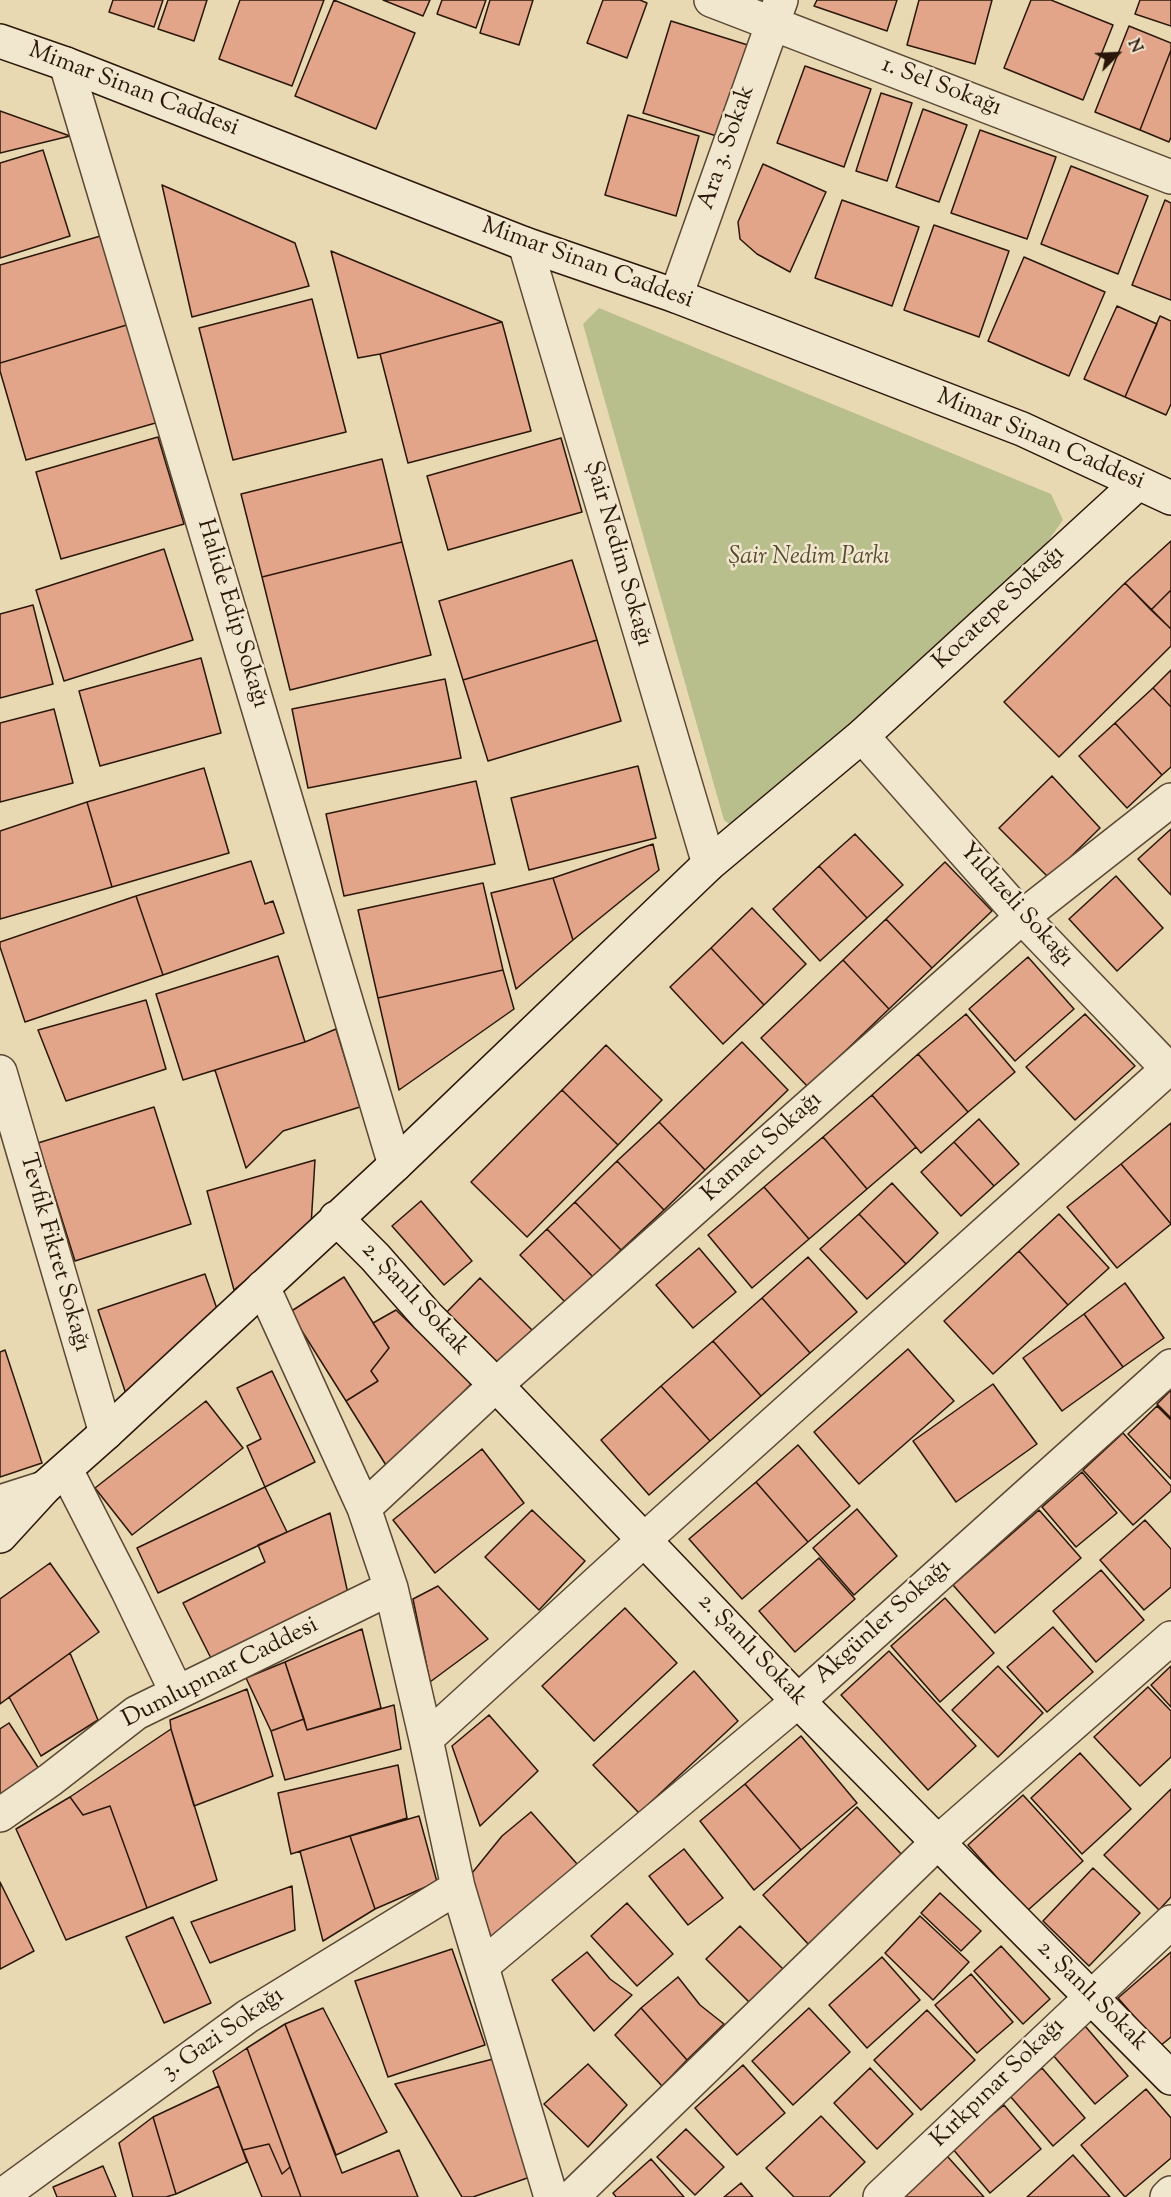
<!DOCTYPE html>
<html>
<head>
<meta charset="utf-8">
<style>
  body { margin:0 }
  #map { position:relative; width:1171px; height:2197px; overflow:hidden; background:#e9d9b3; font-family:"Sorts Mill Goudy",serif }
  canvas { display:block }
  .north { position:absolute; left:1087px; top:24px; width:60px; height:60px; -webkit-text-stroke:4px #f1e6ce; paint-order:stroke; rotate:66deg; font-size:16px; font-weight:700; line-height:24px; text-align:center; color:#2a1709 }
  .north::after { content:''; display:block; margin:auto; width:21px; height:27px; background:#2a1709; clip-path:polygon(50% 0,100% 100%,50% 72%,0 100%) }
</style>
</head>
<body>
<div id="map">
<canvas width="1171" height="2197"></canvas>
<div class="north">N</div>
</div>
<script>
const c = document.querySelector('canvas').getContext('2d');
c.lineJoin = 'round';
function fillPath(path, color) {
  c.fillStyle = color;
  c.fill(path, 'evenodd');
}
function poly(rows) {
  const path = new Path2D();
  for (const r of rows) {
    path.moveTo(r[0], r[1]);
    for (let i = 2; i < r.length; i += 2) path.lineTo(r[i], r[i + 1]);
  }
  return path;
}
function stroke(path, color, width, dash) {
  c.strokeStyle = color;
  c.lineWidth = width;
  c.lineCap = dash ? 'butt' : 'round';
  c.setLineDash(dash || []);
  c.stroke(path);
}
function write(font, color, halo, rows, align = 'center') {
  c.font = font + ' "Sorts Mill Goudy",serif';
  c.lineWidth = 5;
  c.setLineDash([]);
  c.textBaseline = 'middle';
  c.strokeStyle = halo;
  c.fillStyle = color;
  for (const [text, x, y, turn = 0] of rows) {
    c.save();
    c.translate(x, y);
    c.rotate((+turn || 0) * Math.PI / 180);
    c.textAlign = isNaN(turn) ? turn : align;
    if (halo) c.strokeText(text, 0, 0);
    c.fillText(text, 0, 0);
    c.restore();
  }
}
const green = poly([
  [599,308,1051,494,1063,520,1043,548,740,832,724,820,583,324]
]);
const building = poly([
  [113,0,163,0,154,27,109,12,113,0],
  [168,0,207,0,194,41,158,29,168,0],
  [240,0,324,0,292,86,219,59,240,0],
  [334,0,415,33,376,129,295,96,334,0],
  [383,0,430,0,423,16,383,0],
  [442,0,486,0,476,28,437,14,442,0],
  [490,0,533,0,519,45,480,33,490,0],
  [603,0,640,0,647,3,627,58,587,43,603,0],
  [817,0,897,0,887,31,814,6,817,0],
  [919,0,992,0,975,64,907,45,919,0],
  [1031,0,1051,0,1113,25,1083,100,1004,68,1031,0],
  [1140,0,1171,0,1171,26,1135,14,1140,0],
  [671,21,751,46,723,138,643,113,671,21],
  [1129,26,1171,43,1171,50,1140,130,1095,112,1129,26],
  [1171,50,1171,137,1169,142,1140,130,1171,50],
  [805,66,871,89,844,167,777,143,805,66],
  [881,93,912,103,887,181,856,171,881,93],
  [923,109,967,125,939,202,896,187,923,109],
  [0,111,70,136,0,153,0,111],
  [628,115,699,136,676,216,605,195,628,115],
  [980,130,1056,157,1027,239,951,213,980,130],
  [43,150,70,236,0,258,0,163,43,150],
  [763,164,826,192,790,272,757,254,740,239,738,222,763,164],
  [1071,166,1148,196,1118,274,1041,244,1071,166],
  [162,185,295,243,309,286,192,317,162,185],
  [842,200,919,227,892,306,815,278,842,200],
  [1165,200,1171,203,1171,300,1132,285,1165,200],
  [934,225,1009,251,979,337,904,310,934,225],
  [104,235,130,324,0,363,0,265,104,235],
  [331,251,502,322,380,354,358,358,331,251],
  [1024,257,1105,292,1069,376,988,341,1024,257],
  [312,299,346,432,233,460,199,328,312,299],
  [1117,306,1157,324,1125,397,1084,379,1117,306],
  [1160,316,1171,321,1171,404,1166,415,1125,397,1160,316],
  [502,322,531,431,408,463,380,354,502,322],
  [130,324,159,422,26,460,0,371,0,363,130,324],
  [158,437,184,524,61,559,36,472,158,437],
  [561,438,582,512,448,550,427,476,561,438],
  [382,459,402,542,262,577,241,494,382,459],
  [1171,541,1171,590,1151,610,1125,583,1171,541],
  [402,542,431,655,290,690,262,577,402,542],
  [164,549,193,640,64,681,36,590,164,549],
  [572,560,597,640,463,680,439,601,572,560],
  [1125,583,1171,629,1171,646,1059,757,1004,702,1125,583],
  [1171,590,1171,629,1151,610,1171,590],
  [33,605,53,684,0,698,0,614,33,605],
  [597,640,621,721,488,761,463,680,597,640],
  [201,658,221,733,100,766,79,691,201,658],
  [1171,670,1171,707,1153,688,1171,670],
  [445,679,461,758,308,788,292,709,445,679],
  [1153,688,1171,707,1171,767,1162,775,1115,723,1153,688],
  [54,709,73,783,0,802,0,723,54,709],
  [1115,723,1162,775,1127,808,1079,756,1115,723],
  [638,766,656,838,529,870,511,798,638,766],
  [204,768,229,853,112,887,87,802,204,768],
  [1052,776,1100,828,1049,878,999,828,1052,776],
  [476,781,495,864,344,896,326,814,476,781],
  [87,802,112,887,0,919,0,831,87,802],
  [1171,829,1171,895,1138,859,1171,829],
  [855,834,903,885,867,918,819,866,855,834],
  [653,844,659,870,573,940,553,878,653,844],
  [251,861,265,904,273,901,284,933,163,975,136,896,251,861],
  [945,862,992,911,932,968,886,919,945,862],
  [819,866,867,918,820,961,773,909,819,866],
  [1116,876,1163,928,1117,971,1069,919,1116,876],
  [553,878,573,940,516,989,491,893,553,878],
  [483,883,503,970,378,998,358,910,483,883],
  [136,896,163,975,25,1022,0,947,0,942,136,896],
  [752,908,806,964,764,1005,711,948,752,908],
  [886,919,932,968,889,1009,843,960,886,919],
  [711,948,764,1005,723,1044,670,987,711,948],
  [278,956,305,1042,183,1080,156,994,278,956],
  [1028,957,1074,1009,1015,1061,969,1009,1028,957],
  [843,960,889,1009,808,1087,761,1038,843,960],
  [503,970,514,1009,399,1090,378,998,503,970],
  [146,1000,166,1069,66,1101,38,1030,146,1000],
  [966,1014,1015,1072,968,1112,918,1054,966,1014],
  [1085,1014,1135,1066,1075,1120,1026,1067,1085,1014],
  [336,1029,360,1107,283,1131,246,1168,215,1070,305,1042,336,1029],
  [742,1042,788,1090,705,1170,659,1122,742,1042],
  [606,1045,662,1100,618,1145,562,1090,606,1045],
  [918,1054,968,1112,921,1153,872,1095,918,1054],
  [562,1090,618,1145,527,1237,471,1182,562,1090],
  [872,1095,916,1147,867,1189,823,1137,872,1095],
  [154,1107,191,1224,75,1261,38,1143,154,1107],
  [979,1119,1019,1164,994,1186,954,1142,979,1119],
  [659,1122,705,1170,664,1210,617,1161,659,1122],
  [1171,1123,1171,1224,1121,1164,1171,1123],
  [823,1137,867,1189,809,1239,764,1187,823,1137],
  [954,1142,994,1186,961,1216,921,1172,954,1142],
  [315,1160,311,1226,234,1290,207,1191,315,1160],
  [617,1161,664,1210,621,1250,575,1202,617,1161],
  [1121,1164,1171,1224,1117,1268,1067,1207,1121,1164],
  [892,1183,938,1233,906,1264,859,1214,892,1183],
  [764,1187,809,1239,752,1288,708,1235,764,1187],
  [421,1201,472,1261,444,1285,392,1226,421,1201],
  [575,1202,621,1250,593,1277,547,1229,575,1202],
  [859,1214,906,1264,867,1299,820,1249,859,1214],
  [1059,1214,1109,1268,1068,1305,1019,1251,1059,1214],
  [547,1229,593,1277,566,1303,520,1255,547,1229],
  [699,1248,736,1292,693,1328,656,1285,699,1248],
  [1019,1251,1068,1305,993,1374,944,1321,1019,1251],
  [808,1257,857,1312,810,1353,762,1298,808,1257],
  [205,1274,217,1309,126,1394,98,1310,205,1274],
  [344,1277,389,1348,371,1371,378,1381,346,1401,290,1312,344,1277],
  [480,1278,534,1332,494,1373,440,1319,480,1278],
  [1125,1283,1164,1338,1123,1367,1084,1314,1125,1283],
  [762,1298,810,1353,761,1396,713,1341,762,1298],
  [396,1310,472,1383,389,1470,346,1401,378,1381,371,1371,389,1348,373,1323,396,1310],
  [1084,1314,1123,1367,1062,1411,1023,1358,1084,1314],
  [713,1341,761,1396,710,1441,661,1386,713,1341],
  [908,1349,954,1401,859,1484,814,1432,908,1349],
  [5,1350,42,1463,0,1477,0,1352,5,1350],
  [272,1371,315,1462,265,1487,247,1446,261,1439,237,1388,272,1371],
  [993,1384,1037,1444,956,1502,913,1441,993,1384],
  [661,1386,710,1441,649,1495,601,1440,661,1386],
  [1171,1390,1171,1418,1157,1404,1171,1390],
  [206,1401,243,1448,132,1535,95,1488,206,1401],
  [1157,1406,1171,1420,1171,1479,1128,1434,1157,1406],
  [1123,1433,1171,1486,1171,1491,1133,1525,1083,1470,1123,1433],
  [798,1445,850,1506,808,1542,756,1482,798,1445],
  [482,1449,524,1503,435,1573,393,1520,482,1449],
  [1082,1472,1117,1513,1076,1547,1042,1507,1082,1472],
  [756,1482,808,1542,742,1599,689,1539,756,1482],
  [265,1487,287,1532,158,1593,137,1548,265,1487],
  [857,1509,897,1556,854,1595,813,1548,857,1509],
  [532,1510,585,1561,539,1610,485,1557,532,1510],
  [1039,1510,1081,1558,995,1633,953,1585,1039,1510],
  [330,1513,351,1607,219,1674,183,1603,265,1562,258,1545,330,1513],
  [1145,1520,1171,1549,1171,1587,1144,1610,1100,1560,1145,1520],
  [819,1558,855,1599,795,1652,759,1611,819,1558],
  [50,1563,99,1632,0,1704,0,1599,50,1563],
  [1101,1570,1144,1620,1096,1662,1053,1611,1101,1570],
  [438,1586,488,1639,430,1682,413,1599,438,1586],
  [945,1598,994,1653,940,1702,891,1646,945,1598],
  [625,1608,677,1663,594,1741,542,1686,625,1608],
  [1053,1627,1093,1672,1047,1712,1007,1667,1053,1627],
  [362,1629,381,1708,307,1730,285,1662,362,1629],
  [889,1651,976,1746,928,1790,841,1695,889,1651],
  [70,1653,98,1720,41,1756,9,1697,70,1653],
  [285,1662,304,1719,271,1731,246,1678,285,1662],
  [998,1666,1043,1713,998,1757,952,1710,998,1666],
  [1171,1666,1171,1707,1151,1685,1171,1666],
  [694,1671,738,1721,639,1813,593,1765,694,1671],
  [1148,1687,1171,1711,1171,1757,1140,1786,1094,1737,1148,1687],
  [247,1689,273,1776,194,1806,171,1729,170,1720,247,1689],
  [394,1705,401,1749,285,1780,271,1731,304,1719,307,1730,394,1705],
  [489,1715,538,1771,480,1826,452,1746,489,1715],
  [9,1723,47,1781,0,1811,0,1729,9,1723],
  [171,1729,217,1880,147,1908,110,1806,83,1815,70,1797,171,1729],
  [801,1736,857,1803,801,1850,745,1784,801,1736],
  [1080,1753,1131,1809,1082,1854,1031,1798,1080,1753],
  [398,1765,407,1818,291,1854,278,1793,398,1765],
  [745,1784,801,1850,754,1890,700,1821,745,1784],
  [1171,1789,1171,1897,1159,1910,1104,1855,1171,1789],
  [1023,1795,1083,1861,1027,1911,968,1845,1023,1795],
  [70,1797,83,1815,110,1806,147,1908,66,1940,16,1829,70,1797],
  [857,1807,904,1857,809,1945,763,1895,857,1807],
  [531,1812,578,1865,492,1940,468,1878,502,1836,531,1812],
  [419,1816,437,1882,375,1909,350,1836,419,1816],
  [350,1836,375,1909,323,1941,300,1851,350,1836],
  [684,1849,723,1898,688,1925,649,1876,684,1849],
  [1093,1868,1140,1913,1089,1966,1043,1921,1093,1868],
  [0,1882,34,1951,0,1969,0,1882],
  [292,1886,295,1930,210,1963,191,1922,292,1886],
  [940,1893,981,1931,961,1951,921,1913,940,1893],
  [627,1903,673,1954,637,1986,591,1936,627,1903],
  [920,1916,969,1962,933,2000,885,1953,920,1916],
  [173,1917,211,2003,164,2023,126,1937,173,1917],
  [740,1926,785,1971,752,2005,706,1959,740,1926],
  [1001,1946,1050,1999,1023,2024,974,1971,1001,1946],
  [452,1949,485,2045,388,2077,355,1981,452,1949],
  [587,1952,610,1979,632,1995,594,2031,552,1980,587,1952],
  [1171,1952,1171,2037,1160,2046,1118,1998,1171,1952],
  [882,1957,920,2000,867,2048,829,2005,882,1957],
  [971,1974,1013,2022,977,2053,935,2005,971,1974],
  [678,1977,700,2005,724,2024,687,2060,641,2008,678,1977],
  [323,2008,387,2132,336,2155,285,2024,323,2008],
  [641,2008,687,2060,662,2086,615,2035,641,2008],
  [809,2008,850,2052,793,2105,752,2061,809,2008],
  [927,2010,975,2060,921,2110,874,2060,927,2010],
  [285,2024,342,2173,399,2150,418,2197,301,2197,247,2048,285,2024],
  [1085,2026,1128,2076,1095,2104,1052,2054,1085,2026],
  [247,2048,290,2167,282,2174,269,2144,243,2150,213,2071,247,2048],
  [497,2058,533,2176,473,2197,462,2197,395,2084,497,2058],
  [588,2064,627,2105,588,2147,544,2104,588,2064],
  [743,2065,785,2113,737,2155,695,2108,743,2065],
  [870,2068,913,2114,877,2149,834,2103,870,2068],
  [1042,2068,1085,2118,1053,2146,1010,2096,1042,2068],
  [219,2086,247,2162,176,2194,153,2117,219,2086],
  [1146,2089,1171,2118,1171,2158,1125,2197,1081,2145,1146,2089],
  [1004,2105,1041,2149,990,2193,952,2148,1004,2105],
  [821,2116,865,2162,829,2197,794,2197,766,2168,821,2116],
  [153,2117,176,2194,166,2197,133,2197,119,2143,153,2117],
  [686,2129,724,2167,695,2195,657,2157,686,2129],
  [269,2144,282,2174,290,2167,301,2197,262,2197,243,2150,269,2144],
  [1073,2155,1110,2197,1027,2197,1073,2155],
  [947,2156,984,2197,902,2197,947,2156],
  [651,2159,684,2197,616,2197,613,2193,651,2159],
  [103,2166,116,2197,57,2197,53,2187,103,2166],
  [741,2183,753,2197,724,2197,741,2183]
]);
const street = poly([
  [711,0,1171,177],
  [66,64,395,1165],
  [525,244,709,864],
  [676,296,781,0],
  [862,736,1022,917,1171,1072],
  [0,1072,106,1433],
  [263,1287,364,1508,391,1588,426,1739,458,1887,551,2197],
  [66,1470,128,1591,177,1693],
  [0,1502,44,1488],
  [364,1508,496,1385,1022,917,1171,800],
  [426,1739,644,1540,1171,1066],
  [0,1815,50,1780,136,1713,391,1588],
  [482,1966,798,1701,1171,1366],
  [0,2197,248,2016,458,1887],
  [572,2197,938,1842,1171,1638],
  [880,2197,1171,1922],
  [1167,2197,1171,2193]
]);
const secondary = poly([
  [0,41,66,64,525,244,676,296,1022,429,1171,498],
  [336,1218,375,1257,427,1316,496,1385,798,1701,1171,2078],
  [0,1536,44,1488,106,1433,395,1165,709,864,862,736,1138,483]
]);
const streetNames = [
  ["1. Sel Sokağı",941,88,21],
  ["Mimar Sinan Caddesi",133,91,21],
  ["Ara 3. Sokak",728,148,-71],
  ["Mimar Sinan Caddesi",587,265,20],
  ["Mimar Sinan Caddesi",1040,441,23],
  ["Şair Nedim Sokağı",617,554,74],
  ["Kocatepe Sokağı",1000,609,-43],
  ["Halide Edip Sokağı",231,614,73],
  ["Yıldızeli Sokağı",1015,906,48],
  ["Kamacı Sokağı",763,1148,-42],
  ["Tevfik Fikret Sokağı",53,1253,74],
  ["2. Şanlı Sokak",414,1300,47],
  ["Akgünler Sokağı",884,1623,-42],
  ["2. Şanlı Sokak",751,1651,46],
  ["Dumlupınar Caddesi",221,1674,-27],
  ["2. Şanlı Sokak",1091,1997,45],
  ["3. Gazi Sokağı",224,2035,-35],
  ["Kırkpınar Sokağı",999,2084,-44]
];
const parkNames = [
  ["Şair Nedim Parkı",809,559]
];
fillPath(green, '#b8bf8c');
fillPath(building, '#e2a589');
stroke(building, '#2a1709', 1.5);
stroke(street, '#5a4834', 36);
stroke(secondary, '#2a1709', 36);
stroke(street, '#f1e6ce', 33);
stroke(secondary, '#f1e6ce', 33);
write('24px', '#2a1709', '#f1e6ce', streetNames);
write('italic 24px', '#554930', '#f1e6ce', parkNames);
</script>
</body>
</html>
